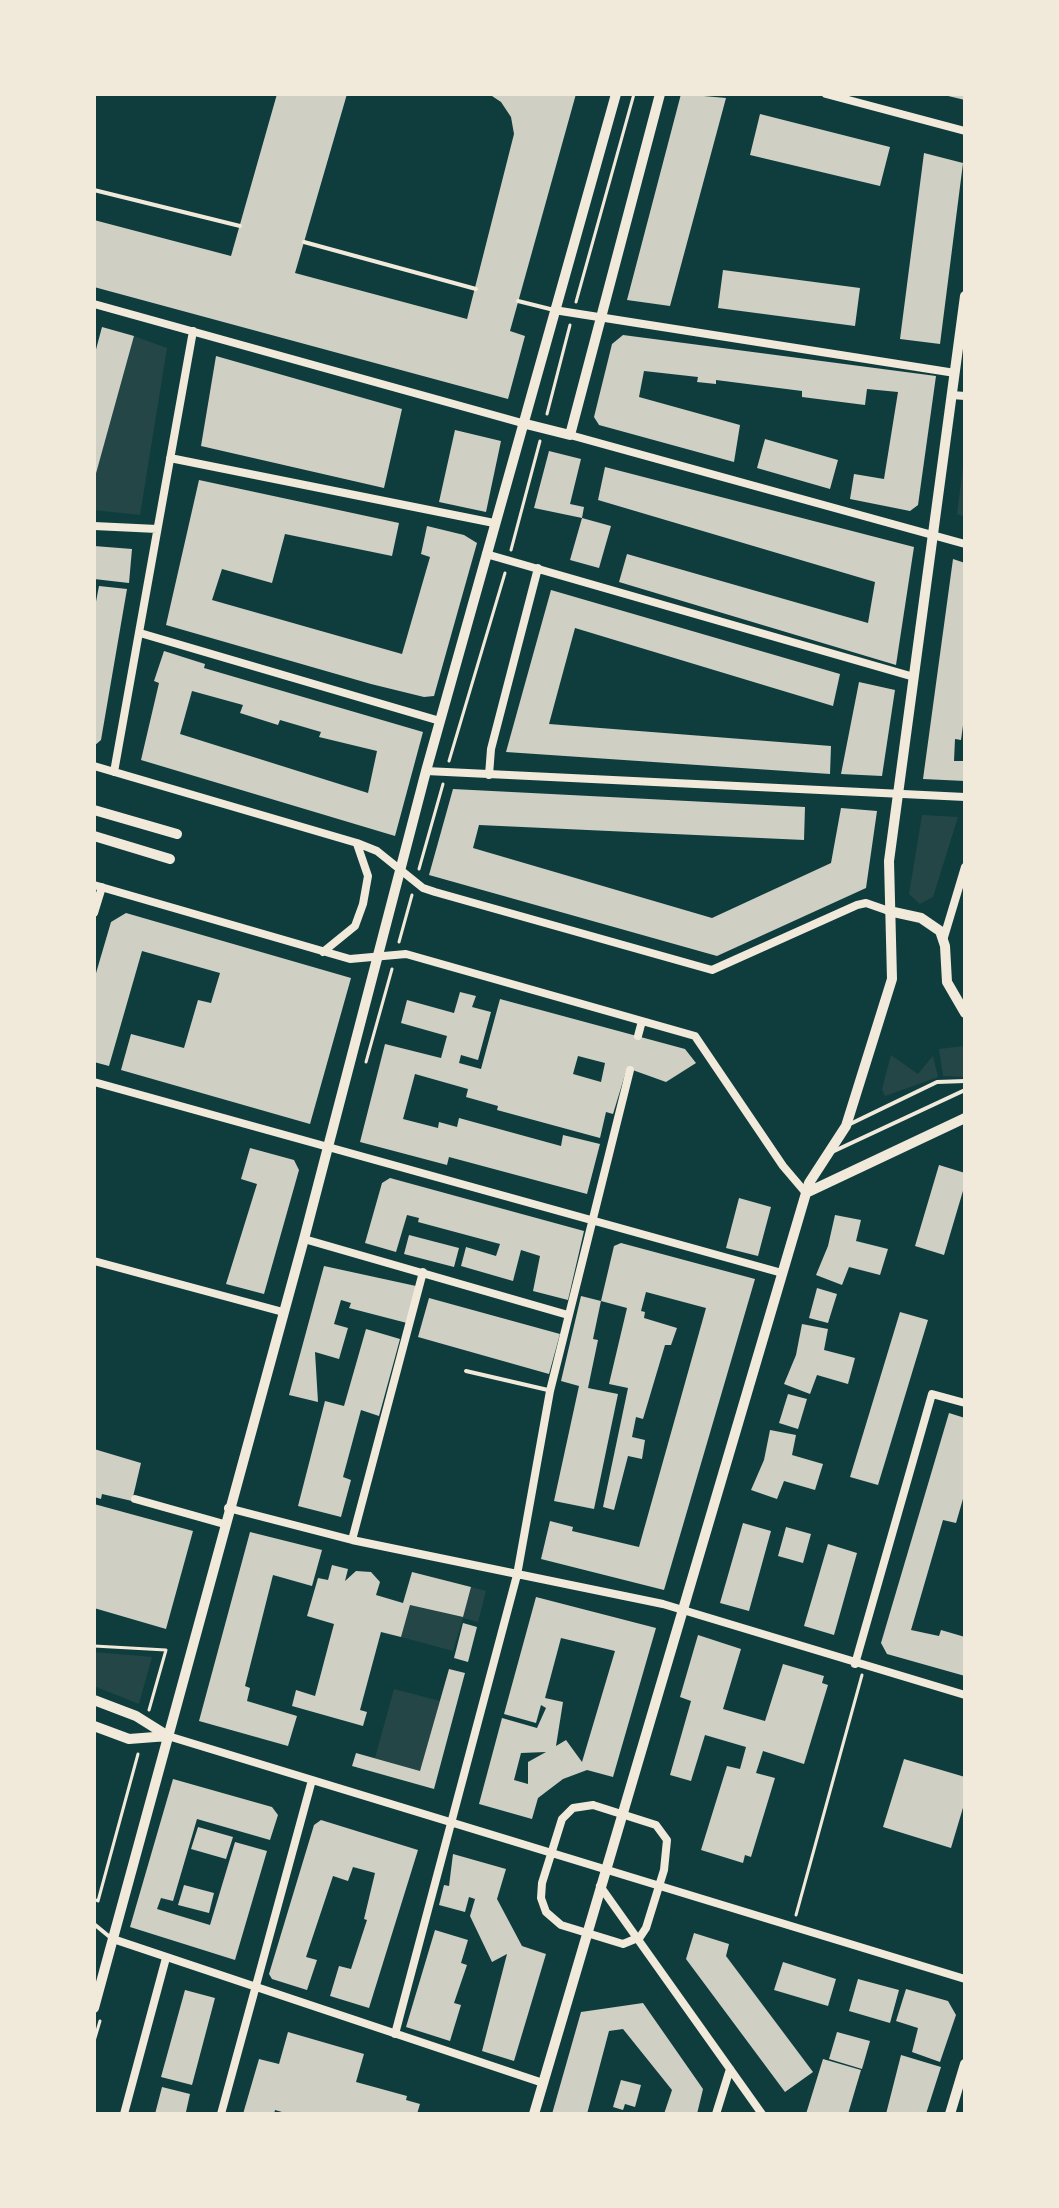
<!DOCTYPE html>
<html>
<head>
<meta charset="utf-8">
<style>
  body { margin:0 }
  #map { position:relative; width:1059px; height:2208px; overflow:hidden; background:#0f3d3e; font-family:Jost,sans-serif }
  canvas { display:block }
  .frame { position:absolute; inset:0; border:96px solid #f1e9da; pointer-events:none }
</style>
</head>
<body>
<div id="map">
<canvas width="1059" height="2208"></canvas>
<div class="frame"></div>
</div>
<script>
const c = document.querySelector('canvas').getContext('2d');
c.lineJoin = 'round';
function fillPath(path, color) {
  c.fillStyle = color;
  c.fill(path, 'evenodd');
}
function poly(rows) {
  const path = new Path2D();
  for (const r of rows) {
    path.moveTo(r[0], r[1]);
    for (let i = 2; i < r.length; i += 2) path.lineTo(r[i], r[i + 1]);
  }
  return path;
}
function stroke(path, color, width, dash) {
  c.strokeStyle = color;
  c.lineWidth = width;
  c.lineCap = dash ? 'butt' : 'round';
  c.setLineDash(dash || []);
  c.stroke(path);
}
const green = poly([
  [134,336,167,348,140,515,94,510,94,480],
  [965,452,965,517,957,514],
  [922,815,958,817,933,897,920,904,909,894],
  [965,1046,965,1077,943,1076,939,1049],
  [891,1055,918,1074,933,1056,938,1077,885,1096,882,1089],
  [471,1587,486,1591,478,1622,463,1618,453,1651,401,1637,410,1605,462,1617],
  [94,1652,152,1657,139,1704,94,1686],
  [394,1689,440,1701,420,1771,375,1758]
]);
const building = poly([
  [277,94,347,94,295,273,467,319,514,134,511,117,501,102,489,94,576,94,510,331,525,336,508,399,94,287,94,220,231,256],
  [681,94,726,98,670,306,627,300],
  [944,94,965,94,965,100,944,95],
  [760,114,890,147,880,186,750,155],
  [924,153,963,163,940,344,900,339],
  [723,270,860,288,855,326,718,308],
  [102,327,134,336,95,477,94,357],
  [623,335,936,376,918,505,910,511,850,499,854,474,884,479,898,392,867,389,865,405,802,397,802,391,716,380,716,384,697,382,698,377,644,371,639,397,740,425,734,462,599,425,594,417,612,344],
  [216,356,402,409,384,488,201,446],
  [455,430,501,441,486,512,439,502],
  [765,439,838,460,830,489,757,468],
  [549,451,581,459,570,504,584,507,582,518,534,508],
  [605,467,914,547,896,665,619,582,627,554,868,623,875,582,598,500],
  [199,480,399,523,392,556,285,534,272,583,222,569,212,600,402,654,430,557,421,554,427,526,464,535,477,543,434,696,424,697,371,684,166,625],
  [582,518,611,526,599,568,570,560],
  [94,546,132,549,129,583,94,579],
  [953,559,965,563,965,711,961,740,955,739,954,761,965,761,965,781,923,779],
  [99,586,127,589,101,740,94,746,94,612],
  [551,590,840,674,833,706,575,628,549,724,831,746,830,774,506,752],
  [164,651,205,664,204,668,423,732,395,836,141,760,159,683,154,681],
  [192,691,243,705,240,713,278,725,280,720,321,732,319,737,377,751,368,793,180,734],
  [859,682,895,690,882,776,841,774],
  [453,789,805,807,804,840,479,825,473,848,712,918,831,863,841,808,877,811,866,888,717,956,429,875],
  [126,913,351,978,310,1124,121,1070,131,1034,184,1048,198,1000,211,1003,220,973,142,951,109,1066,94,1062,94,980,111,922],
  [460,992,476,996,472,1007,491,1012,478,1060,461,1055,459,1063,481,1069,500,999,685,1049,696,1063,666,1082,627,1068,613,1114,606,1112,600,1138,497,1110,498,1106,466,1097,468,1089,415,1074,403,1119,438,1128,439,1122,457,1127,459,1118,561,1146,563,1135,600,1144,587,1194,449,1157,447,1165,360,1142,385,1044,441,1058,447,1036,401,1023,407,1000,454,1013],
  [578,1056,605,1063,601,1082,573,1074],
  [250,1148,294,1160,299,1170,264,1294,226,1284,257,1184,241,1179],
  [939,1165,965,1173,965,1184,944,1255,915,1246],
  [390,1178,584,1231,568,1300,533,1291,540,1256,521,1250,513,1281,461,1266,466,1247,496,1256,500,1244,418,1222,419,1218,407,1215,396,1252,365,1243,382,1183],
  [739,1198,771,1207,758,1256,726,1248],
  [835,1215,861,1220,856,1241,888,1249,880,1275,849,1267,842,1285,816,1275,828,1246],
  [409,1235,459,1248,454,1267,404,1254],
  [621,1243,755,1279,664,1590,541,1559,550,1521,573,1527,572,1531,639,1547,706,1308,646,1292,641,1311,645,1312,644,1318,677,1328,671,1345,665,1345,643,1419,636,1417,632,1437,645,1440,642,1459,628,1456,614,1510,603,1507,628,1388,609,1384,627,1308,601,1301,614,1246],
  [324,1266,416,1286,407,1323,349,1308,351,1303,341,1300,334,1324,348,1328,339,1359,315,1352,318,1402,289,1395],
  [817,1288,837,1294,828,1323,809,1318],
  [581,1296,601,1301,593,1339,598,1340,588,1388,618,1394,594,1509,554,1501,579,1386,561,1381],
  [429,1298,560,1334,549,1374,418,1337],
  [900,1312,928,1320,878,1485,850,1477],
  [802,1324,828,1329,824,1350,855,1358,848,1384,817,1375,810,1394,784,1384,796,1355],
  [366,1329,400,1339,379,1416,361,1410,343,1477,351,1480,341,1517,298,1506,325,1401,344,1406],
  [788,1394,807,1399,798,1429,779,1423],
  [949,1413,965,1418,965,1492,956,1523,943,1520,911,1630,939,1636,941,1630,965,1637,965,1676,887,1654,881,1643],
  [770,1430,796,1435,792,1455,823,1464,815,1490,784,1481,777,1499,751,1490,764,1460],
  [94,1449,141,1463,132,1501,102,1494,101,1499,94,1497],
  [94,1504,193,1531,166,1629,94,1608],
  [743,1523,771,1531,749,1611,720,1603],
  [786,1527,811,1534,803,1563,778,1556],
  [250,1532,322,1550,312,1586,273,1575,245,1686,250,1688,247,1701,297,1716,288,1746,199,1721],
  [828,1544,857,1553,834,1635,804,1626],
  [332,1565,348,1569,345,1581,356,1571,371,1572,380,1582,376,1595,403,1603,412,1572,471,1587,463,1617,410,1605,401,1637,381,1632,360,1710,367,1712,363,1726,292,1706,296,1690,315,1696,334,1624,307,1616,318,1578,328,1580],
  [536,1597,656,1628,613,1777,587,1770,563,1779,538,1798,532,1819,479,1804,502,1718,537,1728,546,1708,541,1705,536,1723,504,1714],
  [561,1638,615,1651,582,1762,566,1740,556,1746,563,1702,545,1698],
  [546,1752,528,1762,528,1784,514,1780,521,1753],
  [463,1623,477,1627,468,1662,454,1658],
  [698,1635,741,1649,723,1709,765,1721,783,1664,824,1676,822,1683,828,1685,804,1764,763,1751,756,1773,775,1778,751,1857,745,1855,743,1863,701,1850,727,1766,740,1769,746,1747,705,1735,691,1781,670,1775,691,1701,680,1697],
  [449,1669,465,1673,434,1789,352,1766,356,1753,420,1771],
  [904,1759,965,1777,965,1801,951,1848,883,1827],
  [173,1779,272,1807,278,1815,270,1840,197,1819,173,1901,161,1898,157,1909,210,1925,235,1842,267,1851,235,1960,130,1927],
  [321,1820,418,1850,369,2008,330,1996,339,1966,351,1969,367,1920,364,1919,375,1873,353,1867,348,1881,333,1876,306,1957,317,1960,307,1990,272,1979,269,1974,314,1825],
  [198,1827,233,1837,226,1859,191,1849],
  [453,1854,506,1869,497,1899,522,1946,546,1954,514,2061,482,2051,507,1954,492,1962,470,1916,475,1899,469,1897,465,1912,439,1905,444,1885,449,1886],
  [184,1885,214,1893,209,1913,178,1905],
  [435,1930,468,1940,461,1963,467,1965,454,2003,461,2005,450,2041,406,2027],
  [694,1933,729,1944,726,1956,813,2072,785,2092,686,1959],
  [783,1962,836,1979,828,2006,774,1990],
  [858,1979,899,1990,890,2023,849,2011],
  [906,1989,948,2001,956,2015,940,2062,912,2052,918,2028,896,2021],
  [185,1990,215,1998,192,2085,161,2077],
  [643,2003,703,2089,697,2114,664,2114,672,2090,623,2029,609,2031,587,2114,552,2114,581,2012],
  [288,2032,364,2054,356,2082,407,2096,406,2100,420,2104,417,2114,289,2114,275,2110,274,2114,243,2114,259,2059,279,2064],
  [837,2032,870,2041,862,2069,829,2059],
  [901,2055,941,2067,926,2114,886,2114],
  [823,2059,861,2070,848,2114,806,2114],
  [621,2080,641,2085,635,2107,625,2104,623,2110,613,2107],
  [162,2087,190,2094,186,2112,155,2114]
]);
const path = poly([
  [576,302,634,94],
  [547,414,570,325],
  [511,550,540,441],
  [449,761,505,573],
  [419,869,443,784],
  [399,942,412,895],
  [366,1062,392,969],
  [94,1646,166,1650,149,1710],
  [94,1899,98,1901,138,1754],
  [796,1915,862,1675],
  [94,2041,100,2021]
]);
const service = poly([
  [94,190,240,226],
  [304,242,476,289],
  [518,301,554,310],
  [848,1125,937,1082,965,1081],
  [832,1152,965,1090],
  [466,1371,548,1390],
  [94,1924,111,1938]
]);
const minor = poly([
  [826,94,965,131],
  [94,304,522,423],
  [554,310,955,373],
  [952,395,965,396],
  [570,435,965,544],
  [170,458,494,523],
  [94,526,157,529],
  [486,554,914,677],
  [140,633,440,721],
  [94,766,357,843,377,851,423,888,435,892,712,970,857,905,866,903,889,911],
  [426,771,965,797],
  [114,772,193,331],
  [489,775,491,749,538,568],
  [94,885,350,959,406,954,695,1036,783,1166,806,1193],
  [94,913,102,887],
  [944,937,965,867],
  [323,952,355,926,363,904,368,876,357,844],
  [638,1036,642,1021],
  [94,1082,782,1273],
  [304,1239,568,1315],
  [94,1261,283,1312],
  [135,1499,224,1524],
  [228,1508,352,1540,663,1604,965,1695],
  [352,1540,423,1272],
  [855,1664,932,1394,965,1403],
  [168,1736,965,1979],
  [593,1805,656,1825,667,1840,664,1870,646,1928,640,1937,623,1944,561,1925,546,1912,541,1898,542,1883,562,1819,573,1808,593,1805],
  [600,1886,762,2114],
  [113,1939,543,2083],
  [395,2034,517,1575,550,1391,630,1070],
  [124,2114,166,1958],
  [221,2114,312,1780],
  [716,2114,730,2069]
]);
const tertiary = poly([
  [522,423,570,435,660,94],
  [94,810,177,834],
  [94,836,170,859],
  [889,911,921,918,940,931,945,946,947,982,965,1013],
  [806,1193,965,1118],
  [94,1700,136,1716,168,1736],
  [94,1726,129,1739,168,1736],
  [94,2008,304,1239,426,771,616,94],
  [534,2114,809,1183,846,1126,892,979,889,861,965,296],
  [950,2114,965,2064]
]);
fillPath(green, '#244646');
fillPath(building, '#cfcfc3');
stroke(path, '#f1e9da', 3);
stroke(service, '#f1e9da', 4);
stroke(minor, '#f1e9da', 8);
stroke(tertiary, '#f1e9da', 10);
</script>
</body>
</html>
